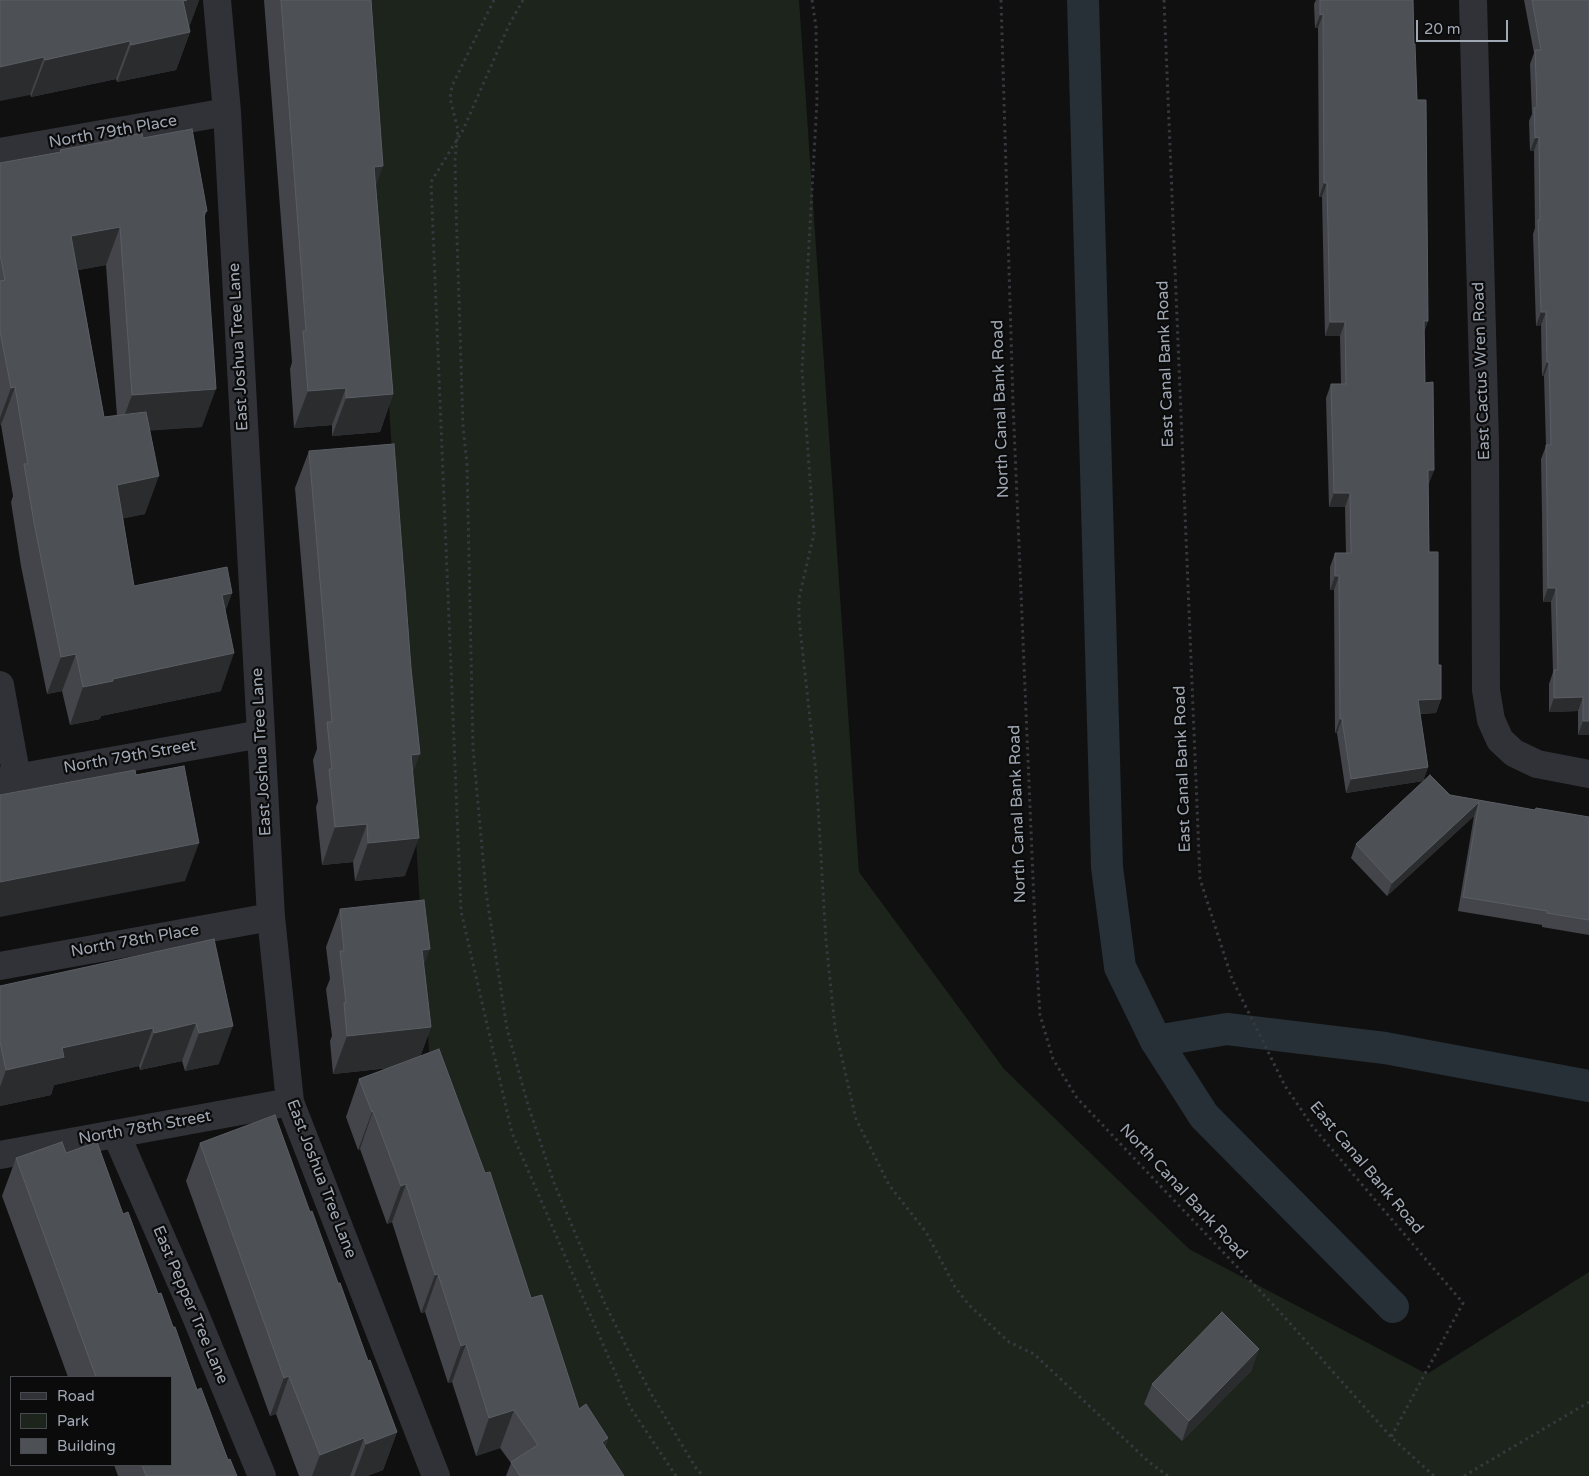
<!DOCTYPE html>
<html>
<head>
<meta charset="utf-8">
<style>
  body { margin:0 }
  #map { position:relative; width:1589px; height:1476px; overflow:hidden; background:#101011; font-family:"Varela Round",sans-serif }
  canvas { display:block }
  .legend { position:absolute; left:10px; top:1376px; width:162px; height:90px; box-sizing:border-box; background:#0b0b0c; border:1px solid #474a4f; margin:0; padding:6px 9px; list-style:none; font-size:15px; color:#a0a8b4 }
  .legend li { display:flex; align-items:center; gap:10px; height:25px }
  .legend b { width:25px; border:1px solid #474a4f }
  .scale { position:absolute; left:1416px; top:20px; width:92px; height:22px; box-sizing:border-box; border:2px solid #a0a8b4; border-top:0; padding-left:6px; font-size:15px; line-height:18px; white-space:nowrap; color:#a0a8b4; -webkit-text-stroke:4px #0b0b0c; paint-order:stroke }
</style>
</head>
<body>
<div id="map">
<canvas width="1589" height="1476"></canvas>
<ul class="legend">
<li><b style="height:6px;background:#313237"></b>Road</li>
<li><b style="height:14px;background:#1c241c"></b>Park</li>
<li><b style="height:14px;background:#4d5055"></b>Building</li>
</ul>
<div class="scale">20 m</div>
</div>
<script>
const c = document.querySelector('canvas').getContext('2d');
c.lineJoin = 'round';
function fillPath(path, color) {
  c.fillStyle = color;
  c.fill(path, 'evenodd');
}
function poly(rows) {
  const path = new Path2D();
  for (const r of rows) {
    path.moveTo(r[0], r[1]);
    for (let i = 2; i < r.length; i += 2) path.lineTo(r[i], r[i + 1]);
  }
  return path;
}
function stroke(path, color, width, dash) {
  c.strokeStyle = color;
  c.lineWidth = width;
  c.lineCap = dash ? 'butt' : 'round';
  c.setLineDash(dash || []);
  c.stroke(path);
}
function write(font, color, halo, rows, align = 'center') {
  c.font = font + ' "Varela Round",sans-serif';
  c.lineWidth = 4.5;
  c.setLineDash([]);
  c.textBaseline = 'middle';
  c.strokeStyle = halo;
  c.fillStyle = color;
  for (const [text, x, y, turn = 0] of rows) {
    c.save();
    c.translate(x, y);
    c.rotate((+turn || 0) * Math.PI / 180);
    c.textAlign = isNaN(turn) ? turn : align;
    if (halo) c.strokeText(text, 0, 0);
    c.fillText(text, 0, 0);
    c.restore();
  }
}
const green = poly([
  [364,0,799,0,859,872,1004,1069,1189,1249,1427,1374,1589,1272,1589,1476,596,1476,430,1067]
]);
const canal = poly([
  [1083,0,1107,867,1120,967,1156,1041,1204,1116,1393,1307],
  [1156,1041,1227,1029,1385,1048,1589,1086]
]);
const path = poly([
  [494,0,452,86,450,98,458,130,455,160,456,206,463,426,467,464,473,748,486,892,507,1029,528,1105,554,1183,605,1304,628,1350,653,1397,696,1468,703,1476],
  [523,0,509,25,463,130,431,182,461,911,512,1133,630,1407,676,1476],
  [812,0,816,27,817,101,802,370,814,534,799,598,799,619,816,773,826,941,835,1028,856,1119,889,1185,926,1232,955,1287,969,1305,1009,1342,1034,1354,1149,1462,1168,1476],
  [1001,0,1013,403,1036,949,1040,1015,1053,1059,1077,1098,1279,1311,1391,1437,1434,1476],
  [1164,0,1200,879,1232,979,1285,1086,1313,1127,1463,1303,1391,1437],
  [1464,1476,1589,1402]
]);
const street = poly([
  [217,0,227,112,271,917,290,1102,436,1476],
  [1473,0,1485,442,1486,690,1491,720,1500,740,1514,753,1537,764,1589,774],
  [0,152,227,112],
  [0,685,17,778],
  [0,781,261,734],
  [0,966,271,917],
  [116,1134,194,1312,262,1476],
  [0,1155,290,1102]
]);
const wall = poly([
  [0,0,199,0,189,27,190,32,176,70,117,82,116,79,31,97],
  [264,0,371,0,376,186,393,394,380,432,332,436,332,425,294,428,290,369,292,362],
  [1316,0,1413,0,1414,44,1428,321,1424,332,1425,383,1434,470,1429,483,1428,484,1429,552,1441,699,1436,713,1420,714,1428,767,1423,781,1346,793,1337,733,1335,733,1334,590,1330,590,1330,567,1335,553,1346,553,1345,507,1329,507,1326,398,1331,384,1341,384,1340,336,1325,336,1322,197,1319,197,1318,28,1315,28,1314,4],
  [1524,0,1589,0,1589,735,1578,735,1578,711,1549,712,1549,684,1553,672,1551,602,1543,602,1542,514,1541,459,1546,446,1544,376,1542,376,1541,325,1536,326,1533,234,1535,228,1534,151,1530,151,1529,121,1532,114,1530,64,1534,53],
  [114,138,143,138,207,211,204,218,202,427,150,430,145,514,123,518,134,586,232,593,225,611,221,691,101,716,100,719,70,725,62,691,47,694,21,566,11,502,13,496,1,425,0,425,0,163,60,152,60,150,113,141],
  [106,265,117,416,104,417,78,270],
  [309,451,413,774,405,876,355,881,353,862,322,865,316,807,318,801,313,760,317,749,295,488],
  [1450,795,1535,810,1589,817,1589,935,1542,927,1542,925,1458,911,1474,816,1387,896,1351,858,1356,844],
  [340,909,424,965,431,1027,420,1057,531,1298,579,1409,608,1438,605,1447,624,1476,506,1476,511,1463,500,1448,476,1456,452,1382,448,1383,425,1312,421,1313,392,1222,387,1224,360,1149,358,1150,346,1117,359,1079,389,1068,333,1074,330,1041,332,1036,326,989,330,979,326,947],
  [214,939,219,1064,185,1071,182,1061,140,1070,139,1066,54,1085,51,1095,0,1106,0,986],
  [200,1143,310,1212,368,1361,397,1432,383,1470,367,1476,299,1476,276,1414,270,1416,186,1181],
  [66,1153,123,1214,158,1294,197,1390,228,1460,237,1476,118,1476,114,1465,171,1465,171,1377,68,1377,2,1196,16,1158],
  [1252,1370,1182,1441,1144,1404,1152,1384]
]);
const shadedWall = poly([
  [187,0,199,0,187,33,190,32,176,70,117,82,131,45,183,1],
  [1323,14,1318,28,1315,28,1320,15],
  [130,41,116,79,31,97,45,60],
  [44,57,30,95,0,101,0,67],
  [1539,137,1534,151,1530,151,1535,138],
  [383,166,370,204,374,167],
  [1324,183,1327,183,1322,197,1319,197],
  [120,227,106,265,58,274,71,236],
  [1541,312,1546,312,1541,325,1536,326],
  [1424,321,1428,321,1423,335],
  [1330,322,1345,322,1340,336,1325,336],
  [1547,362,1549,362,1544,376,1542,376],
  [15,387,1,425,0,425,0,418,11,388],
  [346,388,332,425,294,428,308,391],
  [216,389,202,427,118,433,132,395],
  [393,394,380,432,332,436,346,398],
  [1428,470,1434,470,1429,483,1423,484],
  [159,476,145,514,103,523,117,485],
  [1334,493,1350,493,1345,507,1329,507],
  [1335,576,1339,576,1334,590,1330,590],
  [1548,588,1556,588,1551,602,1543,602],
  [232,593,218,631,222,595],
  [234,653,221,691,101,716,100,719,70,725,83,687,113,679],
  [76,654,62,691,47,694,61,657],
  [1583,697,1578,711,1549,712,1554,698],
  [1441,699,1436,713,1413,714,1418,700],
  [1340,719,1342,719,1337,733,1335,733],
  [1583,721,1589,721,1589,735,1578,735],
  [420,754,406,792,411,755],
  [1428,767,1423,781,1346,793,1351,779],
  [1479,802,1474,816,1387,896,1392,883],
  [367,824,353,862,322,865,335,827],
  [419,838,405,876,355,881,368,843],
  [199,843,185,881,0,917,0,882],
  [430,949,416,987,422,950],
  [196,1023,182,1061,140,1070,154,1033],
  [233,1026,219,1064,185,1071,199,1033],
  [431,1027,417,1065,333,1074,347,1036],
  [153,1028,139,1066,54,1085,51,1095,0,1106,0,1087,6,1070,62,1048],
  [373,1111,360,1149,358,1150,372,1112],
  [406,1184,392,1222,387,1224,401,1186],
  [438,1274,425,1312,421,1313,435,1275],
  [466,1344,452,1382,448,1383,461,1346],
  [1259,1349,1252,1370,1182,1441,1189,1421],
  [289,1376,276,1414,270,1416,284,1378],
  [514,1410,500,1448,476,1456,489,1418],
  [397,1432,383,1470,367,1476,354,1476,366,1444],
  [364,1438,350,1476,312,1476,320,1455],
  [608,1438,594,1476,602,1442]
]);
const building = poly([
  [0,0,187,0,183,1,190,32,131,45,130,41,45,60,44,57,0,67,0,0],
  [281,0,371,0,383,166,374,167,393,394,346,398,346,388,308,391,303,331,306,331,281,0],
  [1320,0,1413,0,1414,44,1415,44,1417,100,1426,100,1428,321,1424,321,1425,383,1433,382,1434,470,1428,470,1429,552,1438,552,1438,665,1441,665,1441,699,1418,700,1428,767,1351,779,1342,719,1340,719,1339,576,1335,576,1335,553,1351,553,1350,493,1334,493,1331,384,1346,384,1345,322,1330,322,1327,183,1324,183,1323,14,1320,15,1320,0],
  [1532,0,1589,0,1589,721,1583,721,1583,697,1554,698,1554,670,1558,670,1556,588,1548,588,1547,500,1546,445,1551,445,1549,362,1547,362,1546,312,1541,312,1538,220,1540,220,1539,137,1535,138,1534,108,1537,107,1535,50,1541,50,1532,0],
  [192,129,207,211,204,212,216,389,132,395,120,227,71,236,104,417,146,412,159,476,117,485,134,586,227,567,232,593,222,595,234,653,113,679,113,681,83,687,76,654,61,657,35,528,24,464,28,464,15,387,11,388,0,331,0,281,5,280,0,254,0,163,61,152,60,150,114,140,114,138,142,133,143,138,192,129],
  [394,444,411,668,420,754,411,755,419,838,368,843,367,824,335,827,329,769,332,769,327,722,332,722,309,451,394,444],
  [184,766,199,843,0,882,0,795,135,770,136,775,184,766],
  [1430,775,1450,795,1535,810,1536,808,1589,817,1589,920,1547,913,1547,911,1463,897,1479,802,1392,883,1356,844,1430,775],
  [424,900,430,949,422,950,431,1027,347,1036,344,1003,346,1003,340,951,344,951,340,909,424,900],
  [214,939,233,1026,199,1033,196,1023,154,1033,153,1028,62,1048,64,1057,6,1070,0,1042,0,986,214,939],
  [439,1049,485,1173,490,1172,531,1298,542,1295,579,1409,586,1404,608,1438,602,1442,624,1476,520,1476,511,1462,538,1445,514,1410,489,1418,466,1344,461,1346,438,1274,435,1275,406,1184,401,1186,373,1111,372,1112,359,1079,439,1049],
  [275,1115,310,1212,312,1211,338,1283,340,1283,368,1361,370,1360,397,1432,366,1444,364,1438,320,1455,289,1376,284,1378,200,1143,275,1115],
  [62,1142,66,1153,97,1142,123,1214,128,1212,158,1294,161,1293,173,1327,175,1327,197,1390,201,1388,228,1460,230,1459,237,1476,146,1476,142,1465,171,1465,171,1377,96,1377,16,1158,62,1142],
  [1222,1312,1259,1349,1189,1421,1152,1384,1222,1312]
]);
const streetNames = [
  ["North 79th Place",113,132,-10],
  ["East Joshua Tree Lane",239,347,-93],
  ["East Canal Bank Road",1166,364,-92],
  ["East Cactus Wren Road",1482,371,-92],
  ["North Canal Bank Road",1001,409,-92],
  ["East Joshua Tree Lane",262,752,-93],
  ["North 79th Street",130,757,-10],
  ["East Canal Bank Road",1183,769,-92],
  ["North Canal Bank Road",1018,814,-92],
  ["North 78th Place",135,941,-10],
  ["North 78th Street",145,1128,-10],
  ["East Canal Bank Road",1366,1168,50],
  ["East Joshua Tree Lane",321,1179,69],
  ["North Canal Bank Road",1183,1192,47],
  ["East Pepper Tree Lane",190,1305,67]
];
fillPath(green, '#1c241c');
stroke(canal, '#263036', 32);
stroke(path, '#36393e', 3, [2.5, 4]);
stroke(street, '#313237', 28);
fillPath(wall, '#43454a');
fillPath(shadedWall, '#2a2c2e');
fillPath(building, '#4d5055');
stroke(building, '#5a5e64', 1);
write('16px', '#a0a8b4', '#0b0b0c', streetNames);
</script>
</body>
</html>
